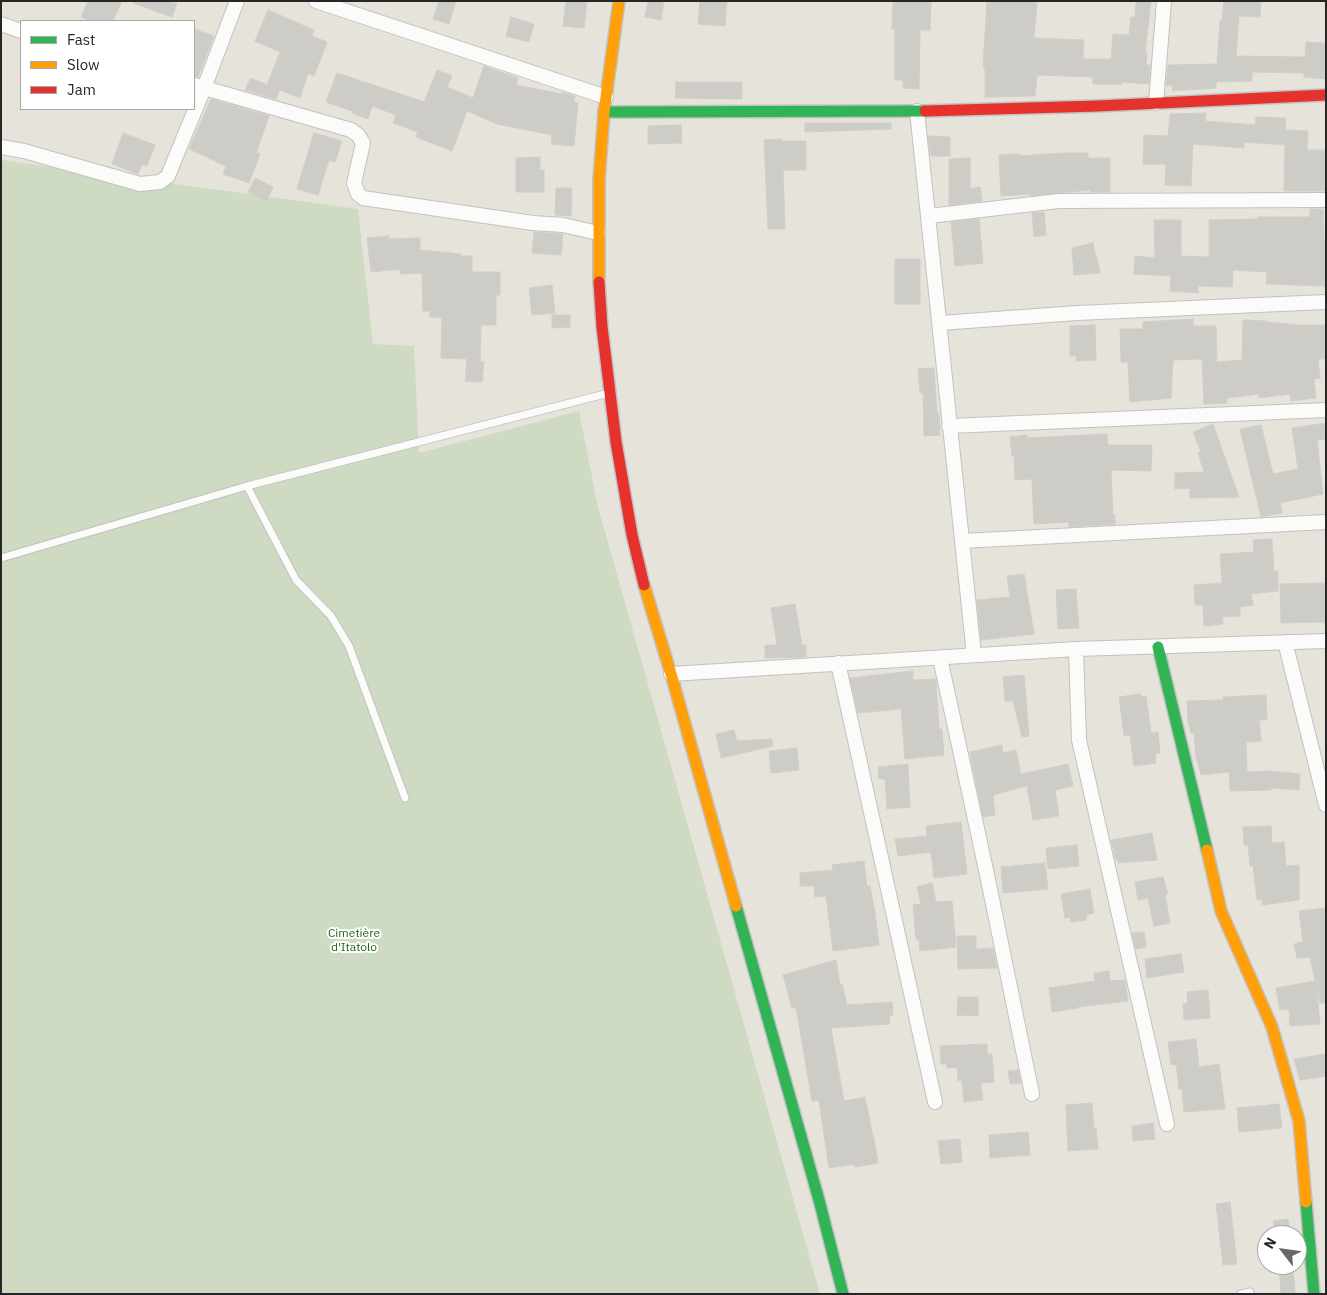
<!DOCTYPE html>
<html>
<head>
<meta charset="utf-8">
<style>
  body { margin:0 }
  #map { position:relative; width:1327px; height:1295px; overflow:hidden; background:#e6e3db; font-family:"IBM Plex Sans",sans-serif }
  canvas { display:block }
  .frame { position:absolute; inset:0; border:2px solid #262626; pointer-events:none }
  .legend { position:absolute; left:20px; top:20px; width:175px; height:90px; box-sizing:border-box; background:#fff; border:1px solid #a8a8a8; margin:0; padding:6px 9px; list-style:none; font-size:15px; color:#262626 }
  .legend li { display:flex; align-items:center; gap:10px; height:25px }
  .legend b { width:25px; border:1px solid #a8a8a8 }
  .north { position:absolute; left:1257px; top:1225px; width:50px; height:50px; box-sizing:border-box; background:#fff; border:1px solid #a8a8a8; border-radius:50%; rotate:300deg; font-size:14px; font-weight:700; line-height:20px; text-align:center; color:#262626 }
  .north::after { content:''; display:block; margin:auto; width:18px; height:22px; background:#696865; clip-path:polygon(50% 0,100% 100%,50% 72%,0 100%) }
</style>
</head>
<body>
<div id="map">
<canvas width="1327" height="1295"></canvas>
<div class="frame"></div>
<ul class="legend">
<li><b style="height:6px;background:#30b455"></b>Fast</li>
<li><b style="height:6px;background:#ff9f0a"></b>Slow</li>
<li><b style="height:6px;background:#e5322d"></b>Jam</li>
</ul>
<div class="north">N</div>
</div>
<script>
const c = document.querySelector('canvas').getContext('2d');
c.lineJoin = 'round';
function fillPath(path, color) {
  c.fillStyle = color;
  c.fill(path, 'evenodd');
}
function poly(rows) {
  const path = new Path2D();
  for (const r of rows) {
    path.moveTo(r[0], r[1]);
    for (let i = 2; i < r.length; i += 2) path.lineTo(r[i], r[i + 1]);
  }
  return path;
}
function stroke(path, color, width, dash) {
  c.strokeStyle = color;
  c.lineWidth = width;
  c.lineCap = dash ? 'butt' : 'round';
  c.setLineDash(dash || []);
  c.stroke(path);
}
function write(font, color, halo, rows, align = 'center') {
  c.font = font + ' "IBM Plex Sans",sans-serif';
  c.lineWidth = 4;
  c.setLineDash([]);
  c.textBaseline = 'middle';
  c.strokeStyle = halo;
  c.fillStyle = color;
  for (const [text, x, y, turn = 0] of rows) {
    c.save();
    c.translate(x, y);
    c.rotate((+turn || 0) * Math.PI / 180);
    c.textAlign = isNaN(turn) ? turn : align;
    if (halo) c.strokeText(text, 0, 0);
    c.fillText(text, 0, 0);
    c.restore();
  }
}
const cemetery = poly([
  [1,160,358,209,373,344,414,346,419,453,579,411,598,507,820,1294,1,1294]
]);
const building = poly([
  [88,1,122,1,113,21,91,21,81,17,88,1],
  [133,1,169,1,177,4,172,17,133,3,133,1],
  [439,1,456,1,449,24,433,19,439,1],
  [566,1,587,1,584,28,563,26,566,1],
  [648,1,664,1,661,20,645,17,648,1],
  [700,1,727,1,725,26,698,24,700,1],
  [893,1,931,1,930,30,920,30,919,89,903,88,903,80,895,80,895,29,892,29,893,1],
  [987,1,1037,2,1034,38,1084,40,1083,59,1111,59,1113,34,1129,35,1131,17,1135,17,1136,1,1151,1,1145,52,1147,52,1146,65,1150,65,1149,84,1122,82,1122,84,1093,84,1093,77,1037,75,1035,96,985,97,985,67,983,67,987,1],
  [1224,1,1261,1,1260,17,1239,16,1236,56,1305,57,1306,42,1326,43,1326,79,1304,77,1304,73,1252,72,1252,81,1216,82,1216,88,1172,91,1173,85,1166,86,1168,65,1217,64,1220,21,1222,21,1224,1],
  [268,10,314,30,312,36,327,42,314,76,308,74,300,98,280,90,276,99,245,90,251,78,267,85,280,52,255,41,268,10],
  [511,17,534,24,529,42,506,36,511,17],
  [194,29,214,36,198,77,194,76,194,29],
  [484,66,518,78,516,85,562,94,562,92,575,96,574,102,578,103,574,146,551,144,552,135,497,124,467,111,452,151,416,137,418,132,393,123,396,115,372,106,368,119,352,113,352,111,326,102,337,73,424,102,437,70,452,76,447,87,473,98,484,66],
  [676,82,742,82,742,99,675,98,676,82],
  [211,99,269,116,256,153,260,154,249,183,223,174,226,166,189,149,211,99],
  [1206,113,1205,121,1255,125,1256,117,1286,118,1285,130,1308,131,1307,150,1326,150,1326,191,1284,191,1285,145,1244,142,1244,148,1193,144,1191,186,1165,185,1166,164,1143,164,1144,135,1168,136,1170,114,1206,113],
  [805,123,891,123,891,129,805,132,805,123],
  [681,125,682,143,648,144,648,126,681,125],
  [123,133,155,145,147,166,142,164,138,174,112,164,123,133],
  [314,133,342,141,335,162,329,160,318,195,297,189,314,133],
  [928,136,950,137,950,156,931,156,928,136],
  [781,139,781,141,806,141,806,170,783,170,785,229,768,229,764,140,781,139],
  [1064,153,1088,153,1088,158,1110,158,1110,192,1090,192,1090,190,1030,196,1029,194,1001,196,999,155,1019,154,1019,156,1064,153],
  [540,157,540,170,544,170,544,192,516,192,516,158,540,157],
  [970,158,970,189,980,187,982,201,949,205,949,159,970,158],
  [255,178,273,187,267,201,248,192,255,178],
  [556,188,572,188,571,216,555,215,556,188],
  [1310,209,1323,209,1326,286,1266,284,1267,272,1233,270,1232,287,1198,286,1198,293,1170,291,1171,276,1134,274,1135,256,1155,258,1154,220,1181,220,1181,256,1209,257,1209,220,1258,219,1258,217,1310,217,1310,209],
  [1044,212,1046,235,1034,237,1032,213,1044,212],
  [979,219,983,263,955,266,951,222,979,219],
  [534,232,563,234,561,255,532,253,534,232],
  [389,236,389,239,420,238,420,250,461,254,460,256,472,256,472,272,500,272,500,295,496,295,496,325,481,325,480,362,484,362,482,382,465,381,467,359,441,358,442,318,430,317,430,311,423,311,422,273,400,274,400,269,371,272,367,238,389,236],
  [1093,243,1096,257,1097,257,1100,273,1074,275,1072,248,1093,243],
  [895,259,920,259,920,304,895,304,895,259],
  [552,285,555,313,532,315,529,288,552,285],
  [552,315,570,315,570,327,552,328,552,315],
  [1193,319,1193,326,1216,326,1217,362,1242,360,1243,320,1266,321,1266,322,1300,325,1326,325,1326,359,1318,359,1320,378,1314,379,1316,398,1291,401,1290,394,1259,398,1259,394,1227,398,1227,403,1204,404,1202,359,1173,360,1171,398,1130,402,1128,362,1121,362,1120,329,1143,329,1143,322,1193,319],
  [1095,325,1096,360,1076,361,1076,356,1070,356,1070,326,1095,325],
  [934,368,937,413,939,413,940,435,924,436,923,393,920,393,918,369,934,368],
  [1326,423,1326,439,1317,440,1323,494,1280,503,1282,513,1261,517,1240,429,1261,425,1273,474,1298,469,1292,428,1326,423],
  [1213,424,1239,497,1190,498,1190,488,1175,489,1175,473,1204,472,1198,453,1201,452,1193,432,1213,424],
  [1107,434,1108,445,1152,445,1151,471,1111,470,1113,515,1115,515,1115,524,1069,527,1069,522,1034,524,1032,479,1015,480,1014,456,1012,456,1010,437,1027,435,1027,438,1107,434],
  [1272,539,1274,571,1278,571,1278,591,1251,594,1253,605,1240,607,1240,616,1222,617,1223,624,1204,626,1203,605,1195,605,1194,585,1222,583,1220,554,1254,552,1253,540,1272,539],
  [1024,574,1034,634,981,640,977,600,1010,597,1007,576,1024,574],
  [1326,583,1326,622,1281,623,1280,584,1326,583],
  [1076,589,1079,628,1058,629,1056,590,1076,589],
  [795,604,802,645,806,645,806,657,765,658,765,645,777,645,771,608,795,604],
  [913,671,913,680,936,679,939,729,942,729,944,755,905,759,901,709,858,713,850,678,913,671],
  [1024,675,1029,736,1022,737,1013,701,1005,701,1003,677,1024,675],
  [1140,694,1141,697,1146,696,1151,733,1158,732,1160,753,1155,753,1156,763,1134,766,1130,735,1124,736,1119,697,1140,694],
  [1266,695,1267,720,1259,720,1261,741,1246,742,1247,772,1270,771,1300,774,1299,790,1271,788,1271,790,1230,791,1229,772,1201,775,1196,757,1194,733,1191,733,1188,721,1187,701,1223,700,1223,697,1266,695],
  [734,730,737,741,772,739,773,746,721,758,716,734,734,730],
  [1002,745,1003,753,1016,750,1021,774,1068,764,1073,786,1055,790,1059,816,1033,820,1027,786,993,795,995,815,983,817,970,752,1002,745],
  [797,748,799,770,771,773,769,751,797,748],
  [908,764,910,807,887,809,885,779,879,779,878,767,908,764],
  [961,822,967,874,934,878,931,852,898,856,895,839,927,836,926,826,961,822],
  [1271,826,1272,843,1284,842,1286,866,1299,865,1299,900,1262,905,1262,899,1257,900,1253,866,1250,866,1248,845,1244,845,1243,827,1271,826],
  [1152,833,1157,860,1118,863,1118,860,1116,860,1111,840,1152,833],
  [1077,845,1079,866,1048,869,1046,848,1077,845],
  [864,861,867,886,870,886,875,913,879,945,833,951,826,896,815,897,814,886,800,886,800,873,833,870,832,865,864,861],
  [1045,863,1048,889,1003,893,1001,867,1045,863],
  [1163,877,1168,894,1165,894,1170,923,1154,926,1148,898,1138,900,1135,882,1163,877],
  [932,883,936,902,952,901,956,947,920,951,919,939,916,939,913,905,921,904,917,887,932,883],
  [1090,889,1094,913,1086,915,1086,920,1071,922,1070,917,1065,918,1061,894,1090,889],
  [1326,908,1326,1003,1320,1003,1316,983,1320,1024,1290,1026,1289,1009,1280,1010,1276,988,1315,981,1310,957,1297,958,1294,944,1303,942,1299,911,1326,908],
  [1144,932,1146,947,1136,949,1132,933,1144,932],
  [957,936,976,936,976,949,993,948,997,968,958,969,957,936],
  [1181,954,1184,972,1147,978,1145,959,1181,954],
  [836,960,840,985,842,984,847,1005,892,1002,893,1015,889,1016,890,1024,831,1028,844,1101,865,1097,873,1137,874,1137,878,1163,855,1167,854,1164,829,1168,819,1100,812,1101,796,1007,792,1008,783,975,836,960],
  [1109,971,1110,981,1125,980,1128,1001,1078,1007,1078,1008,1052,1012,1049,988,1095,981,1094,973,1109,971],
  [1208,990,1210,1018,1184,1020,1183,1004,1188,1003,1187,992,1208,990],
  [958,997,978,997,978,1016,957,1015,958,997],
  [1196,1039,1199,1067,1219,1064,1225,1109,1184,1112,1182,1089,1179,1089,1176,1064,1171,1065,1168,1042,1196,1039],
  [987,1044,987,1054,992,1054,994,1082,981,1083,983,1100,964,1102,962,1080,958,1081,957,1067,947,1068,947,1064,941,1064,940,1046,987,1044],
  [1326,1054,1326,1076,1300,1080,1294,1059,1326,1054],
  [1018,1070,1021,1083,1010,1084,1008,1071,1018,1070],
  [1092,1103,1094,1129,1096,1128,1098,1149,1068,1151,1066,1105,1092,1103],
  [1279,1104,1282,1128,1239,1132,1237,1108,1279,1104],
  [1153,1123,1155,1139,1133,1141,1132,1126,1153,1123],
  [1028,1132,1030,1155,990,1158,989,1135,1028,1132],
  [960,1139,962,1162,941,1164,938,1141,960,1139],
  [1230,1202,1237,1264,1223,1265,1216,1204,1230,1202],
  [1288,1219,1289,1231,1275,1233,1273,1221,1288,1219],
  [1279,1265,1293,1265,1295,1294,1281,1294,1279,1265]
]);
const lane = poly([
  [247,486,296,580,331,616,349,646,405,798],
  [1,558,247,486,605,394],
  [1241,1294,1250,1292]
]);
const street = poly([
  [316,1,606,97],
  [1,24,21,31],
  [194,85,351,130,358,135,363,143,354,183,358,194,363,198,533,223,563,225,598,233],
  [1156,103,1164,1],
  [917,111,974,655],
  [1,147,24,151,140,184,160,182,168,176,172,166,204,88,237,1],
  [929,216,1059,201,1326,200],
  [940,323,1077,313,1326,302],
  [949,426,1326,410],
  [962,541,1326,522],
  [1285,642,1326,805],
  [1076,649,1079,740,1167,1124],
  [940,658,986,870,1032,1094],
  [838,663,935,1102],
  [671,674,1076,649,1326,641]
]);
const fast = poly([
  [604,112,925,111],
  [1158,647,1207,850],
  [736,906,819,1200,843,1294],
  [1306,1202,1314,1294]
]);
const slow = poly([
  [599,282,599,180,604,112,619,1],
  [644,585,671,674,736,906],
  [1207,850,1221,911,1272,1027,1299,1121,1306,1202]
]);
const jam = poly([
  [925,111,1098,106,1326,95],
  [599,282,602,327,616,442,632,535,644,585]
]);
const parkNames = [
  ["Cimetière",354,934],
  ["d'Itatolo",354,948]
];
fillPath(cemetery, '#cedbc2');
fillPath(building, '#ceccc7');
stroke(building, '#d1cec8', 1);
stroke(lane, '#c3c1c1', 9);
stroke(street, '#c3c1c1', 16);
stroke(fast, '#c3c1c1', 14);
stroke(slow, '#c3c1c1', 14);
stroke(jam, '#c3c1c1', 14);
stroke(lane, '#fbfbfa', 7);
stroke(street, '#fbfbfa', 14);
stroke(fast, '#30b455', 11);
stroke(slow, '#ff9f0a', 11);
stroke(jam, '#e5322d', 11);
write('12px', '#1b6416', '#fff', parkNames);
</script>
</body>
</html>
